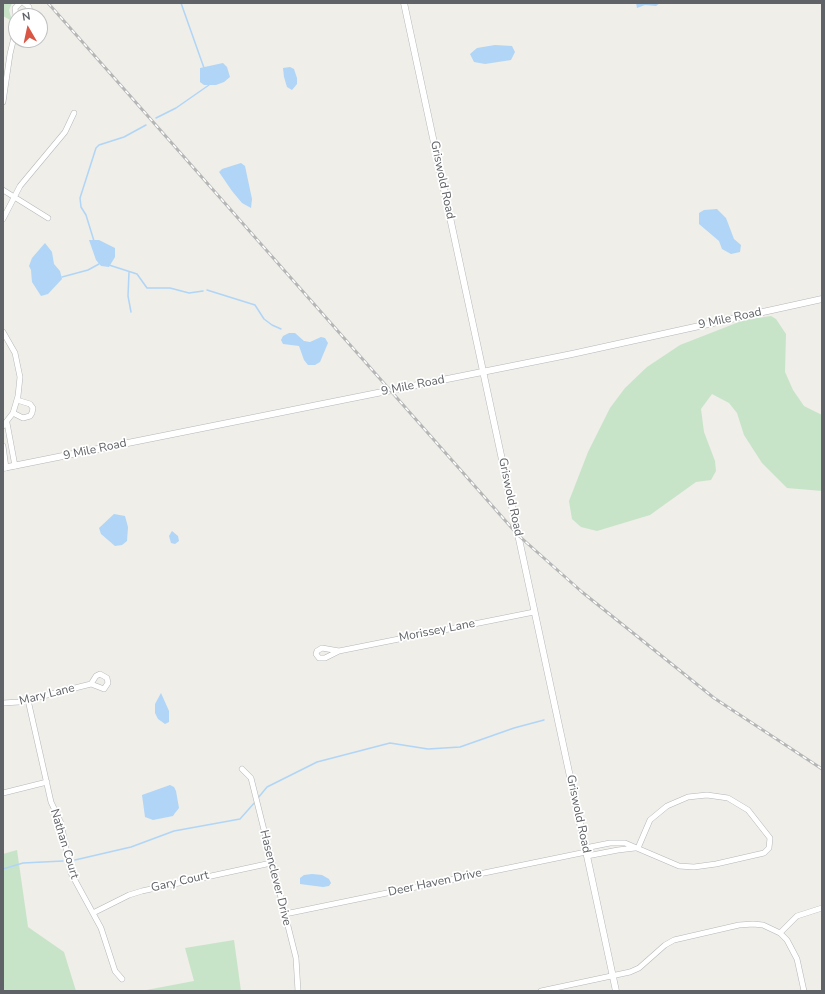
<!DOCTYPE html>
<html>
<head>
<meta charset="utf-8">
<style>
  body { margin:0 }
  #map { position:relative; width:825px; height:994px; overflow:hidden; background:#efeee8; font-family:"Nunito Sans",sans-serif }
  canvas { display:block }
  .frame { position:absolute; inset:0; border:4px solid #5f6266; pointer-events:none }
  .north { position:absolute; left:8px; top:8px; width:40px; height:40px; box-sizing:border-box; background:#fff; border:1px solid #bfc0c2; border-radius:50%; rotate:351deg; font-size:11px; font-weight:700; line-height:16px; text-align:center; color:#5f6266 }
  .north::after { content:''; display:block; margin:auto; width:14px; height:18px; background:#d95644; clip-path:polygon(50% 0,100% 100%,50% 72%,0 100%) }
</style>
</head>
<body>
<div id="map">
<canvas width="825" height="994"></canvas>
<div class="frame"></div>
<div class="north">N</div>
</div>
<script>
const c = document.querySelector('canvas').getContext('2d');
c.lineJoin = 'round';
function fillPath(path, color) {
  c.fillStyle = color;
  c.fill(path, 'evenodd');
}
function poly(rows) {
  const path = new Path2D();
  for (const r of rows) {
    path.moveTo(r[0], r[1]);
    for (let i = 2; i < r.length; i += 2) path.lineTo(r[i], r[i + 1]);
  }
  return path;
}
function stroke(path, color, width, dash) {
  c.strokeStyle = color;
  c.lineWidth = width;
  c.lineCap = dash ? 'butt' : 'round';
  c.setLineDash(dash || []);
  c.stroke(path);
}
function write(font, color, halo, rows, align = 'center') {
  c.font = font + ' "Nunito Sans",sans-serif';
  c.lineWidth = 3.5;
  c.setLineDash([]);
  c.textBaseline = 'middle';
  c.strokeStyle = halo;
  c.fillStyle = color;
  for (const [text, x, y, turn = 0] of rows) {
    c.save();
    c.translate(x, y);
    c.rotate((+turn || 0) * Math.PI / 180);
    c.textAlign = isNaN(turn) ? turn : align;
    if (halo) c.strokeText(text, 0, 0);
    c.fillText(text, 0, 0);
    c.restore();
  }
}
const green = poly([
  [3,3,12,3,9,10,12,21,3,16],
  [771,316,776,319,786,334,785,372,793,390,804,406,822,415,822,491,787,488,762,463,744,435,737,413,729,403,712,394,701,409,704,432,715,461,716,471,711,480,696,482,650,515,597,531,581,527,572,519,569,501,588,452,610,408,625,388,647,367,680,345,744,320],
  [17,850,28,927,64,952,76,991,3,991,3,854],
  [234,940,241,991,141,991,194,981,185,948]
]);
const water = poly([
  [636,3,660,3,656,6,645,5,637,8],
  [495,45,512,46,515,52,511,60,485,64,474,62,470,54,477,48],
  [223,63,227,67,230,77,224,82,216,85,204,85,200,82,200,68],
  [290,67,294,69,297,78,297,84,292,90,287,87,284,77,283,68],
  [241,163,245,166,252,199,251,208,242,203,232,191,219,172,222,169],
  [717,209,726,218,734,239,741,245,740,252,731,254,722,249,719,241,699,224,699,213,704,210],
  [89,240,99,240,115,248,115,257,109,267,101,266,96,260],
  [45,243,52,252,54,264,60,271,62,279,48,294,41,296,32,282,31,270,29,266,32,258],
  [289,333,295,333,304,341,310,342,321,337,325,338,328,343,320,362,315,365,308,365,304,360,299,346,283,344,281,340,283,336],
  [114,514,125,516,128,527,127,541,122,545,115,546,101,534,99,528],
  [172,531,178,536,179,541,175,544,171,543,169,536],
  [161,693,169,711,169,722,165,724,158,719,155,713,155,704],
  [170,785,174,787,176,791,179,808,175,813,173,816,153,820,145,817,142,795],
  [312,874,322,875,329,879,331,883,329,886,323,887,300,884,300,878,304,875]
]);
const stream = poly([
  [181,3,204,68],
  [156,118,176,108,209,85,209,83],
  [94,241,86,215,81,207,80,198,96,148,99,145,124,137,146,125],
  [109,265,137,274,147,288,170,288,189,293,203,291],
  [129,272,128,296,131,312],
  [62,277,88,270,99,264],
  [207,290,255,305,264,319,272,325,281,329],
  [258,798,267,787,317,762,390,743,428,749,460,747,514,728,544,720],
  [75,860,131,847,174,831,240,819,256,801],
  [3,869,23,863,63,861]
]);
const minor = poly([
  [24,3,29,7,30,12,28,16],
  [16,16,15,8,20,3],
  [3,102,10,54,16,29],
  [3,190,48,218],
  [3,219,20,186,65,132,74,113],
  [3,332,15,353,20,377,18,396,13,413,3,426],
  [13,413,23,418,30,416,32,413,33,408,30,404,17,400],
  [7,423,15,466],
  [3,446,6,468],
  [339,651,322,648,317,651,316,654,319,658,325,658,339,651,534,612],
  [28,700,51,802,61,823,71,873,101,928,115,971,122,979],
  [3,703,19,702,91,684,104,689,108,683,107,678,100,674,96,676,91,684],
  [242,769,251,778,296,958,298,991],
  [3,793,47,782],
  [585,848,610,843,625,843,679,866,694,867,716,864,764,853,769,848,770,838,748,810,728,798,707,795,688,797,667,806,650,820,638,848],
  [587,856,618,850,635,848],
  [93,913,129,895,142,891,271,863],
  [285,914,586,852],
  [780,933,797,916,822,908],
  [541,991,630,972,639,968,665,945,674,940,739,925,753,924,763,925,780,933,787,940,797,959,804,991]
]);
const tertiary = poly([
  [404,3,616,991],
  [3,468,572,354,822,299]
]);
const rail = poly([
  [48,3,518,535,582,592,714,698,822,769]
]);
const streetNames = [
  ["Griswold Road",442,180,78],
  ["9 Mile Road",730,319,-12],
  ["9 Mile Road",413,386,-11],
  ["9 Mile Road",95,450,-12],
  ["Griswold Road",510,497,78],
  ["Morissey Lane",437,631,-11],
  ["Mary Lane",47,695,-14],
  ["Griswold Road",578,814,78],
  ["Nathan Court",64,844,73],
  ["Hasenclever Drive",275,878,76],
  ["Gary Court",180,882,-13],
  ["Deer Haven Drive",435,883,-12]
];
fillPath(green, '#c7e4c8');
fillPath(water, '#b0d5f7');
stroke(stream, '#b0d5f7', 1.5);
stroke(minor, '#b4b7ba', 6);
stroke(tertiary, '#b4b7ba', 7);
stroke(minor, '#fff', 5);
stroke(tertiary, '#fff', 6);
stroke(rail, '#b5b6b6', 3);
stroke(rail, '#fff', 1.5, [4.5]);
write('12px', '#5f6266', '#fff', streetNames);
</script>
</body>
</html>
